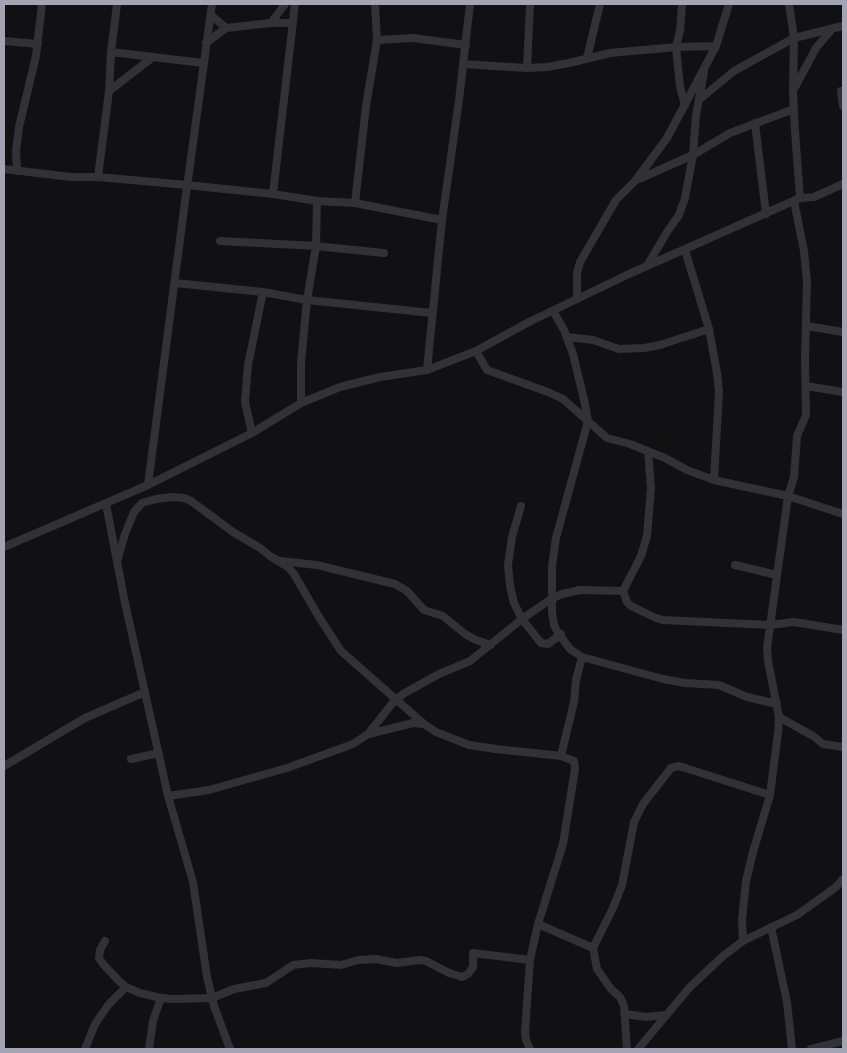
<!DOCTYPE html>
<html>
<head>
<meta charset="utf-8">
<style>
  body { margin:0 }
  #map { position:relative; width:847px; height:1053px; overflow:hidden; background:#111012; font-family:"Nunito Sans",sans-serif }
  canvas { display:block }
  .frame { position:absolute; inset:0; border:5px solid #a2a3b3; pointer-events:none }
</style>
</head>
<body>
<div id="map">
<canvas width="847" height="1053"></canvas>
<div class="frame"></div>
</div>
<script>
const c = document.querySelector('canvas').getContext('2d');
c.lineJoin = 'round';
function poly(rows) {
  const path = new Path2D();
  for (const r of rows) {
    path.moveTo(r[0], r[1]);
    for (let i = 2; i < r.length; i += 2) path.lineTo(r[i], r[i + 1]);
  }
  return path;
}
function stroke(path, color, width, dash) {
  c.strokeStyle = color;
  c.lineWidth = width;
  c.lineCap = dash ? 'butt' : 'round';
  c.setLineDash(dash || []);
  c.stroke(path);
}
const street = poly([
  [682,4,680,31,676,47,680,87,685,105],
  [789,4,794,38,793,92,795,131,800,198],
  [211,15,226,28],
  [271,23,285,4],
  [377,40,413,38,466,45],
  [4,41,38,44],
  [206,43,226,28,271,23,293,23],
  [111,52,203,63],
  [587,58,600,4],
  [463,64,527,68,547,67,569,63,610,53,676,47,716,46],
  [527,68,530,4],
  [794,89,816,48,833,28],
  [109,91,153,57],
  [841,91,843,106],
  [699,100,734,71,794,38,843,26],
  [755,123,766,214],
  [4,169,71,177,98,177,187,185,273,194,317,201,355,203,442,220],
  [17,171,16,151,19,127,36,56,42,4],
  [98,177,109,91,111,52,117,4],
  [639,179,693,155,730,133,794,109],
  [273,194,295,4],
  [355,203,366,106,377,40,375,4],
  [220,241,316,246,384,253],
  [685,250,709,329,717,373,719,392,714,480],
  [647,266,667,232,679,215,685,198,693,155,696,115,704,72],
  [175,283,263,292,307,300,432,313],
  [577,299,577,273,580,262,616,200,636,180,667,138,716,46,729,4],
  [553,311,564,330,573,354,585,404,588,421,556,538,552,566,552,612,554,625,558,633,570,649,582,657,663,679,685,683,719,685,747,697,777,704],
  [807,326,843,332],
  [567,337,593,340,619,349,644,348,660,345,709,329],
  [476,351,487,370,548,392,563,399,607,438,630,444,665,458,687,470,714,480,788,496,843,514],
  [427,370,442,220,459,100,470,4],
  [806,386,843,392],
  [301,403,301,363,307,300,316,246,317,201],
  [252,433,245,402,248,365,263,292],
  [648,451,651,488,647,536,641,556,623,591,627,602,631,606,656,618,663,620,770,625,794,622,843,630],
  [148,485,184,209,212,4],
  [106,504,125,603,168,796,193,882,207,977,214,1006,230,1049],
  [521,506,512,537,508,565,510,586,514,603,522,619,541,643,548,644,561,634],
  [4,547,148,485,252,433,301,403,340,387,380,377,427,370,476,351,529,322,629,274,800,198,814,197,843,184],
  [118,558,125,534,134,512,142,503,156,499,172,497,184,498,191,501,233,532,260,548,270,556,288,567,294,574,319,617,341,651,424,724],
  [280,561,317,565,395,584,407,591,424,610,443,616,465,634,476,640,491,645],
  [735,565,777,575],
  [779,717,813,736,823,744,843,747],
  [369,734,413,723,424,724,436,732,469,745,496,749,561,756,574,761,575,769,563,844,538,924,530,960,525,1032,526,1040,530,1049],
  [561,756,574,702,576,680,582,657],
  [131,759,159,753],
  [4,766,85,718,145,692],
  [168,796,209,790,287,768,353,744,368,734,395,700,403,694,439,674,470,661,522,619,551,599,562,594,580,590,623,591],
  [538,924,593,948],
  [771,927,787,1002,792,1049],
  [105,941,100,950,99,958,103,964,119,981,126,987,140,993,161,998,174,999,212,998,234,989,266,983,293,965,311,963,341,965,358,960,376,959,397,963,419,960,426,961,449,973,462,977,468,974,473,967,473,953,530,960],
  [743,941,742,920,746,881,753,852,770,795,778,733,779,717,768,661,767,648,788,496,794,477,797,436,806,415,805,359,807,282,804,251,794,201],
  [625,1014,646,1017,666,1015],
  [85,1049,95,1024,109,1004,126,987],
  [149,1049,153,1021,161,998],
  [627,1049,624,1006,620,997,611,989,597,969,593,948,613,908,622,885,634,822,643,804,671,768,679,766,770,795],
  [638,1049,690,987,723,956,743,941,797,915,836,887,843,879],
  [811,1049,843,1041]
]);
stroke(street, '#323137', 8);
</script>
</body>
</html>
